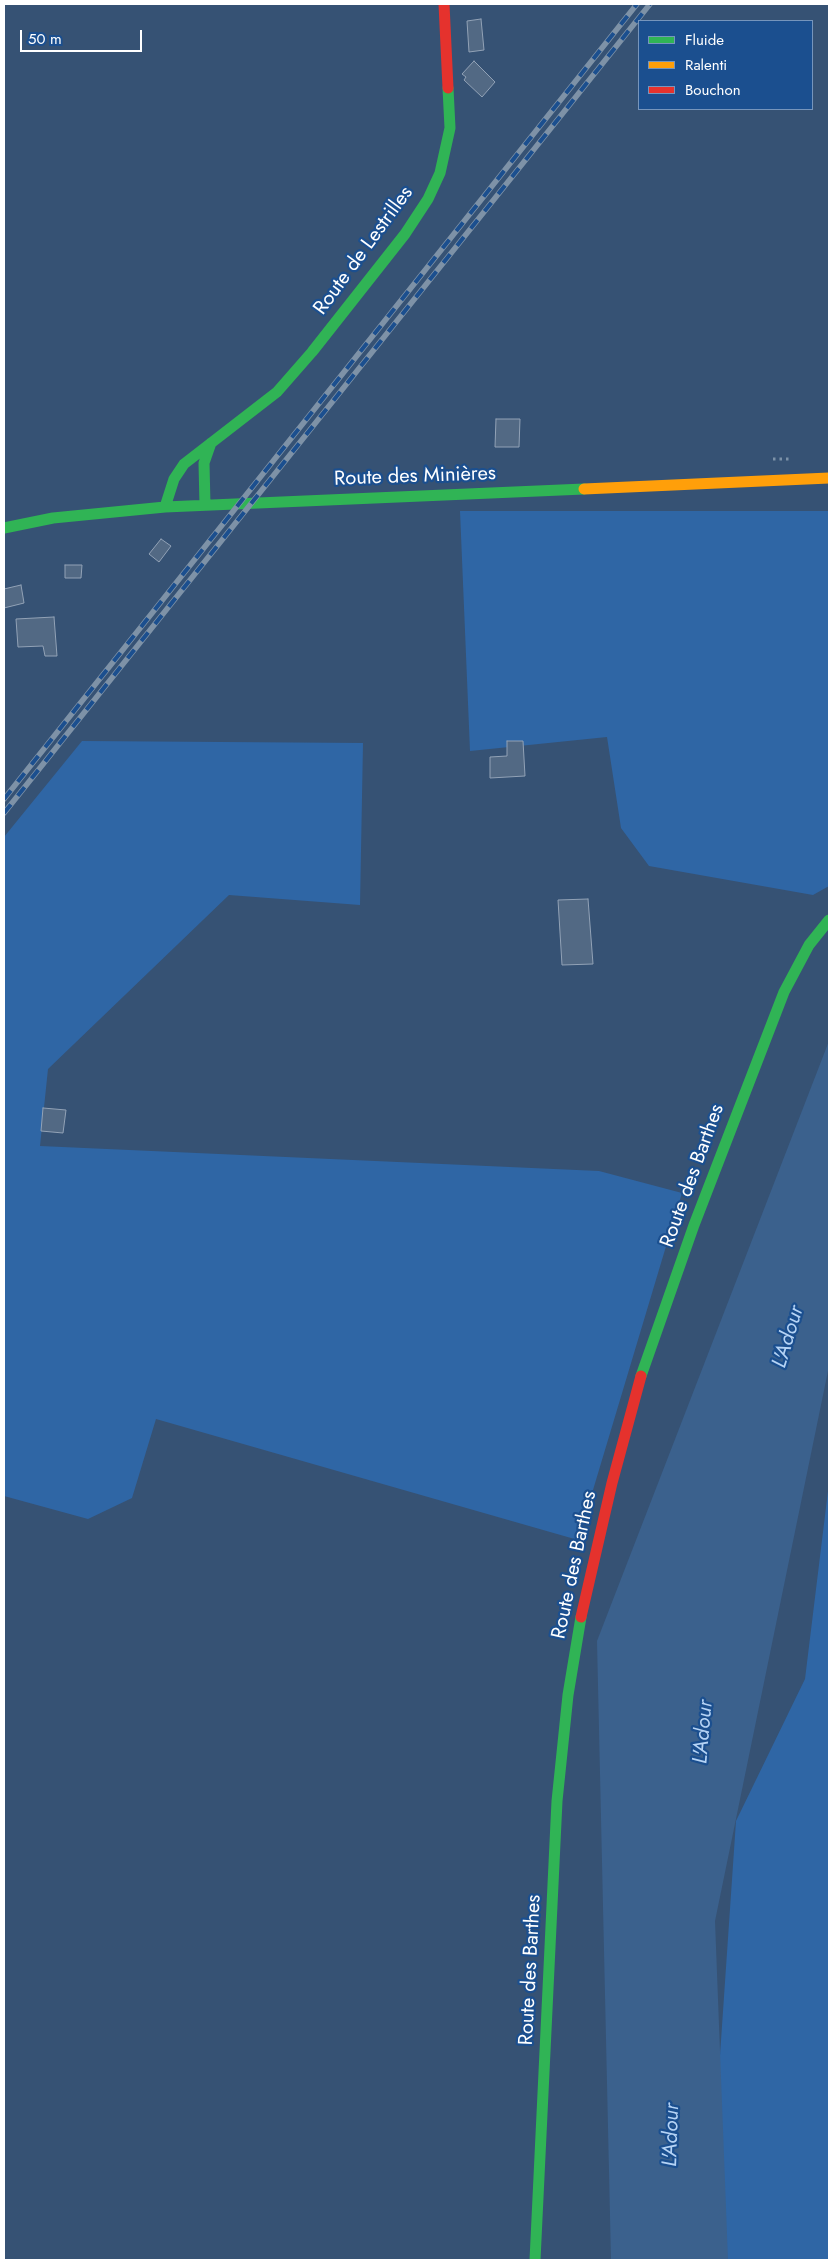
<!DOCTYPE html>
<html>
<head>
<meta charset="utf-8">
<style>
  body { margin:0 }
  #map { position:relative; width:833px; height:2264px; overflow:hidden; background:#365274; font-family:Jost,sans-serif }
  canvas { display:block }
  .frame { position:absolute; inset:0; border:5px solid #fff; pointer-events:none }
  .legend { position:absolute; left:638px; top:20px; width:175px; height:90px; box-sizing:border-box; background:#1b4f8f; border:1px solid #7695bc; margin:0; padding:6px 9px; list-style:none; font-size:15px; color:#fff }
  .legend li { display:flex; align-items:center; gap:10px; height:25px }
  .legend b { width:25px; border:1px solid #7695bc }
  .scale { position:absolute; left:20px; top:30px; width:122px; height:22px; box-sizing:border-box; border:2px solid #fff; border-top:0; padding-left:6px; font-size:15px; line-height:18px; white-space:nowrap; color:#fff; -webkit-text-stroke:4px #1b4f8f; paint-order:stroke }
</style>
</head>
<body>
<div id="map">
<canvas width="833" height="2264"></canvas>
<div class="frame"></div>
<ul class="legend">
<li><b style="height:6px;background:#30b455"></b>Fluide</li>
<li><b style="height:6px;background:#ff9f0a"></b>Ralenti</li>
<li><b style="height:6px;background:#e5322d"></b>Bouchon</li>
</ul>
<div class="scale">50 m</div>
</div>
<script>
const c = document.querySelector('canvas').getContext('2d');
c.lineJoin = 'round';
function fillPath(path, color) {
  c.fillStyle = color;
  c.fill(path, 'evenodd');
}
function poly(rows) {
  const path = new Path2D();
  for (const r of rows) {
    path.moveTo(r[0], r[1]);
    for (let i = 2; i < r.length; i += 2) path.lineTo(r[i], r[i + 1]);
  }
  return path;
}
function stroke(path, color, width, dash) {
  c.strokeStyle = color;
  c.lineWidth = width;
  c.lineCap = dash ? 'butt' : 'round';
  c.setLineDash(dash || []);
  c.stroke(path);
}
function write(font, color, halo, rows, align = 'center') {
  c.font = font + ' Jost,sans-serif';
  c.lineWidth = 4.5;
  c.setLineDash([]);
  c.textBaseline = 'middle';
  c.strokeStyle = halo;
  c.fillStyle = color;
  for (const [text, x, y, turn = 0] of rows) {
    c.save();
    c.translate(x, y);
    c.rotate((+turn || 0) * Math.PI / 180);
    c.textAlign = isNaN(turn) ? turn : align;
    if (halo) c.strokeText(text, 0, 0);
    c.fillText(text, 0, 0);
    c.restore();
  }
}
const green = poly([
  [460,511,829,511,829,886,813,895,649,866,621,828,607,737,470,751],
  [82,741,363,743,360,905,229,895,48,1069,40,1146,599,1171,682,1193,578,1540,156,1419,132,1498,88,1519,4,1496,4,837],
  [829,1483,829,2260,706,2260,736,1821,805,1679]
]);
const water = poly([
  [829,1041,829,1366,715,1921,728,2260,611,2260,597,1641]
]);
const building = poly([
  [481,19,484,50,469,52,467,21,481,19],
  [474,61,495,82,482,97,464,80,466,77,462,74,474,61],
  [496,419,520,419,519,447,495,447,496,419],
  [161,539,171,546,159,562,149,554,161,539],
  [65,565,82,565,81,578,65,578,65,565],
  [21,585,24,603,4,608,4,589,21,585],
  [54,617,57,656,45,656,43,646,18,647,16,619,54,617],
  [507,741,523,741,525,776,490,778,490,757,507,756,507,741],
  [588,899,593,964,562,965,558,900,588,899],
  [43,1108,66,1110,63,1133,41,1131,43,1108]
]);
const path = poly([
  [773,459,789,459]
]);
const fast = poly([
  [205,505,204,463,211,443],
  [165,507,174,479,184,464,277,392,312,352,405,234,428,199,440,173,450,128,448,88],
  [4,528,53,518,165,507,584,489],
  [641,1376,694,1225,784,992,809,945,829,920],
  [535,2260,557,1801,568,1695,581,1617]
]);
const slow = poly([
  [584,489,829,478]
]);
const jam = poly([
  [444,4,448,88],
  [581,1617,612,1483,641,1376]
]);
const rail = poly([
  [4,799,637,4],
  [4,813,650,4]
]);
const streetNames = [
  ["Route de Lestrilles",364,251,-54],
  ["Route des Minières",415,477,-2],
  ["Route des Barthes",693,1176,-70],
  ["Route des Barthes",575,1565,-78],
  ["Route des Barthes",531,1970,-87]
];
const waterNames = [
  ["L'Adour",789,1337,-73],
  ["L'Adour",704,1732,-85],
  ["L'Adour",672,2135,-88]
];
fillPath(green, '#2f66a5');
fillPath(water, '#3b618d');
fillPath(building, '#526984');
stroke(building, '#92a2b6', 1);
stroke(path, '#7d92a8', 3, [2.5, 4]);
stroke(fast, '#30b455', 11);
stroke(slow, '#ff9f0a', 11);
stroke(jam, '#e5322d', 11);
stroke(rail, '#7e92a7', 5.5);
stroke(rail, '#1b4f8f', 4, [11]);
write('20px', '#fff', '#1b4f8f', streetNames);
write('italic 21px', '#b5d3f5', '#1b4f8f', waterNames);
</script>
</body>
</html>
